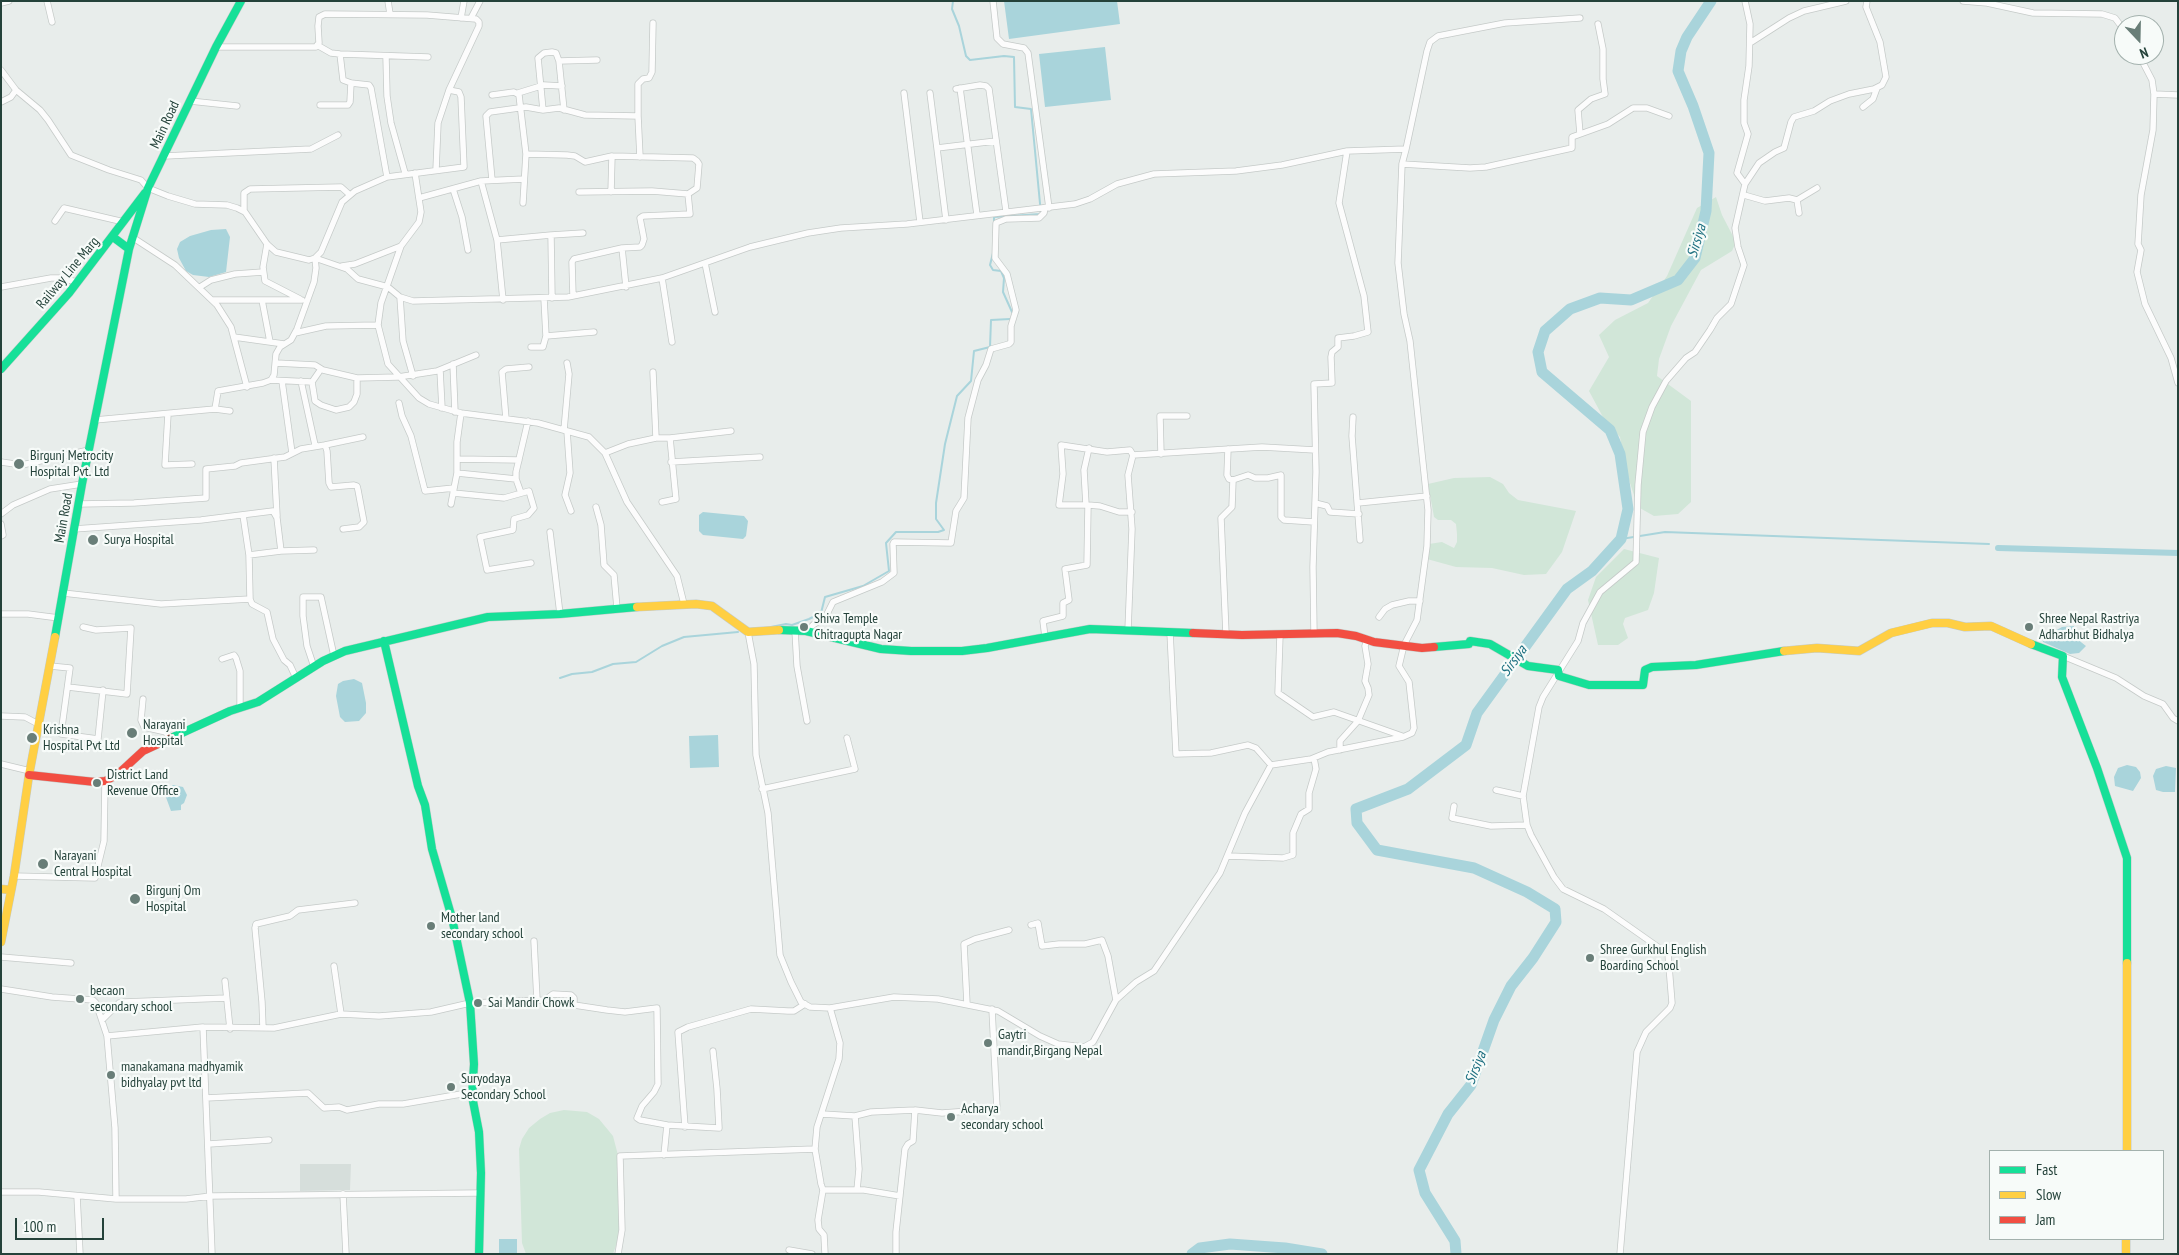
<!DOCTYPE html>
<html>
<head>
<meta charset="utf-8">
<style>
  body { margin:0 }
  #map { position:relative; width:2179px; height:1255px; overflow:hidden; background:#e8edeb; font-family:"PT Sans Narrow",sans-serif }
  canvas { display:block }
  .frame { position:absolute; inset:0; border:2px solid #24423a; pointer-events:none }
  .legend { position:absolute; left:1989px; top:1150px; width:175px; height:90px; box-sizing:border-box; background:#f7fbf9; border:1px solid #a3b1ad; margin:0; padding:6px 9px; list-style:none; font-size:15px; color:#24423a }
  .legend li { display:flex; align-items:center; gap:10px; height:25px }
  .legend b { width:25px; border:1px solid #a3b1ad }
  .north { position:absolute; left:2114px; top:15px; width:50px; height:50px; box-sizing:border-box; background:#f7fbf9; border:1px solid #a3b1ad; border-radius:50%; rotate:159deg; font-size:14px; font-weight:700; line-height:20px; text-align:center; color:#24423a }
  .north::after { content:''; display:block; margin:auto; width:18px; height:22px; background:#697e78; clip-path:polygon(50% 0,100% 100%,50% 72%,0 100%) }
  .scale { position:absolute; left:15px; top:1218px; width:89px; height:22px; box-sizing:border-box; border:2px solid #24423a; border-top:0; padding-left:6px; font-size:15px; line-height:18px; white-space:nowrap; color:#24423a; -webkit-text-stroke:4px #f7fbf9; paint-order:stroke }
</style>
</head>
<body>
<div id="map">
<canvas width="2179" height="1255"></canvas>
<div class="frame"></div>
<ul class="legend">
<li><b style="height:6px;background:#16e098"></b>Fast</li>
<li><b style="height:6px;background:#ffcf43"></b>Slow</li>
<li><b style="height:6px;background:#f24e42"></b>Jam</li>
</ul>
<div class="north">N</div>
<div class="scale">100 m</div>
</div>
<script>
const c = document.querySelector('canvas').getContext('2d');
c.lineJoin = 'round';
function fillPath(path, color) {
  c.fillStyle = color;
  c.fill(path, 'evenodd');
}
function poly(rows) {
  const path = new Path2D();
  for (const r of rows) {
    path.moveTo(r[0], r[1]);
    for (let i = 2; i < r.length; i += 2) path.lineTo(r[i], r[i + 1]);
  }
  return path;
}
function stroke(path, color, width, dash) {
  c.strokeStyle = color;
  c.lineWidth = width;
  c.lineCap = dash ? 'butt' : 'round';
  c.setLineDash(dash || []);
  c.stroke(path);
}
function write(font, color, halo, rows, align = 'center') {
  c.font = font + ' "PT Sans Narrow",sans-serif';
  c.lineWidth = 4.5;
  c.setLineDash([]);
  c.textBaseline = 'middle';
  c.strokeStyle = halo;
  c.fillStyle = color;
  for (const [text, x, y, turn = 0] of rows) {
    c.save();
    c.translate(x, y);
    c.rotate((+turn || 0) * Math.PI / 180);
    c.textAlign = isNaN(turn) ? turn : align;
    if (halo) c.strokeText(text, 0, 0);
    c.fillText(text, 0, 0);
    c.restore();
  }
}
const built = poly([
  [300,1164,351,1164,350,1190,300,1191]
]);
const green = poly([
  [1716,197,1722,215,1736,242,1732,251,1701,270,1671,326,1659,359,1657,376,1691,401,1691,502,1678,514,1654,516,1638,507,1626,471,1620,437,1604,419,1589,391,1609,357,1599,335,1615,320,1648,303,1667,276,1697,208],
  [1490,477,1503,484,1509,493,1518,500,1576,511,1562,552,1546,574,1524,575,1492,568,1456,567,1427,559,1429,544,1442,542,1454,548,1457,542,1457,534,1456,524,1451,520,1438,520,1434,517,1428,484,1454,478],
  [1624,549,1659,558,1654,593,1648,610,1625,618,1623,624,1628,638,1618,645,1598,645,1588,600,1596,577],
  [564,1110,587,1112,599,1119,613,1136,619,1159,620,1234,613,1254,526,1254,522,1243,519,1149,522,1139,529,1128,540,1119,550,1113]
]);
const water = poly([
  [1004,1,1117,1,1120,24,1009,39],
  [1105,47,1111,100,1045,107,1039,54],
  [226,229,230,237,226,272,209,277,193,275,186,271,179,258,177,249,180,242,190,236,211,230],
  [703,512,744,516,748,521,746,536,743,539,703,535,699,531,699,515],
  [2074,626,2077,639,2086,646,2079,653,2070,654,2043,642,2042,635,2045,632,2053,632,2062,627],
  [354,679,362,683,366,703,366,713,359,721,345,722,340,717,336,696,338,684,343,681],
  [718,735,719,767,690,768,689,736],
  [2127,765,2136,767,2140,772,2141,778,2133,791,2115,786,2114,777,2118,768],
  [2166,766,2176,768,2175,792,2163,792,2156,790,2153,776,2156,769],
  [173,785,183,787,187,795,184,803,181,805,181,810,171,811,164,792],
  [499,1239,517,1239,517,1254,499,1254]
]);
const stream = poly([
  [953,1,952,9,959,26,966,56,970,60,1004,56,1014,57,1015,107,1031,109,1041,214,994,217,994,224],
  [993,253,990,265,993,270,1001,271,1004,278,1003,292,1012,312],
  [1621,539,1665,532,1989,544],
  [771,627,786,624,792,625,809,619,821,613,825,597,863,586,889,571,886,543,896,532,938,532,944,530,936,519,936,503,945,444,957,396,971,381,974,351,990,347,991,320,1010,319],
  [560,678,572,674,592,672,613,664,636,662,662,646,684,637,738,632]
]);
const canal = poly([
  [1998,548,2178,553]
]);
const river = poly([
  [1192,1254,1200,1248,1230,1244,1285,1248,1322,1254],
  [1456,1254,1455,1241,1425,1193,1419,1170,1448,1114,1471,1085,1494,1020,1511,986,1533,958,1556,922,1555,909,1527,892,1474,868,1377,850,1357,823,1356,809,1408,789,1466,745,1477,713,1567,589,1592,571,1621,539,1628,509,1620,454,1610,430,1542,372,1538,352,1545,331,1570,309,1600,298,1631,300,1678,280,1695,258,1706,211,1709,153,1693,106,1678,71,1681,51,1687,37,1711,1]
]);
const street = poly([
  [47,1,52,22],
  [388,1,390,14],
  [993,1,997,38,1003,44,1024,48,1028,53,1049,208],
  [1745,1,1750,24,1749,66,1744,100,1744,123,1748,134,1737,173,1745,184],
  [1963,1,1987,3,2033,13,2102,14,2115,18,2124,30],
  [1,3,9,1],
  [461,18,464,1],
  [471,18,480,1],
  [1750,43,1789,18,1804,11,1846,1],
  [317,45,331,53,340,54,428,57],
  [216,47,316,47,319,43,318,26,319,17,325,14,427,15,476,19,479,22,479,26,449,90,438,123,436,170],
  [340,54,343,80,351,83,369,85,371,88,387,177],
  [2139,55,2152,80,2154,94,2153,130,2141,195,2138,244,2141,250,2137,272,2145,304,2171,358,2178,383],
  [386,57,387,96,391,123,405,173],
  [559,61,597,60],
  [1,70,16,90,40,110,48,120,71,155,109,170,141,180,148,188,168,196,195,204,227,205,237,208,245,212,267,244,276,252,309,260,315,258,321,252,342,202,355,191,387,177,464,167,461,97,459,92,449,90],
  [960,88,977,215],
  [956,89,980,85,986,86,989,89,1006,211],
  [518,93,544,85,562,86],
  [904,93,920,222],
  [930,93,946,220],
  [2154,94,2178,95],
  [492,95,514,92,519,95,526,154,523,203],
  [190,101,237,106],
  [1,102,11,97,16,90],
  [320,105,348,105,350,102,351,83],
  [1863,107,1873,99,1877,88],
  [543,110,538,58,544,53,552,52,556,53,559,61,564,110],
  [638,116,640,157],
  [1580,134,1578,110,1591,99,1605,94,1603,79,1603,49,1598,24],
  [937,148,996,141],
  [1406,149,1427,51,1430,42,1438,36,1505,23,1580,18],
  [526,154,567,155,575,156,585,162,612,156,693,158,697,161,699,164,697,188,688,194,690,214,643,216,640,218,644,239,642,245,640,247,622,248,626,287],
  [165,156,311,149,338,135],
  [1402,164,1470,168,1486,167,1572,148,1572,137,1608,124,1633,108,1647,108,1669,116],
  [415,173,421,212,419,222,401,246,381,303,378,325,388,364,419,398,429,404,461,413,538,423,589,437,605,453,627,502,677,576,684,604],
  [492,180,486,116,490,112,526,107,543,110,559,108,585,115,638,116,638,84,643,79,649,78,652,72,653,23],
  [481,181,497,240,503,300],
  [453,189,462,217,468,250],
  [579,192,652,191,688,194],
  [611,192,612,156],
  [1744,195,1765,201,1789,198,1797,200,1799,213],
  [419,198,481,181,524,179],
  [1797,200,1817,188],
  [244,211,244,193,250,189,341,187,350,195],
  [55,221,64,208,124,222],
  [551,235,583,233],
  [132,237,175,265,217,305,231,327,247,387],
  [497,240,551,235,552,298],
  [267,244,263,267,265,281,300,299],
  [705,263,715,312],
  [342,266,355,264,401,246],
  [662,278,672,342],
  [1,287,51,278,60,278,77,282],
  [200,287,211,280,235,274,263,272],
  [573,296,572,262,574,259,622,248],
  [400,297,403,341,413,376],
  [544,298,546,336,594,332],
  [212,300,302,300],
  [262,300,270,342],
  [295,333,326,326,378,325],
  [234,337,284,344],
  [531,347,543,347,546,336],
  [276,363,315,365,323,370,357,378,398,377,437,371,476,355],
  [453,364,455,412],
  [440,370,442,408],
  [653,372,656,438],
  [271,380,312,382,321,369],
  [282,381,292,453],
  [301,381,315,445],
  [312,382,315,401,321,405,336,410,349,407,354,402,357,394,357,378],
  [399,403,402,416,411,436,425,491,454,488],
  [215,409,230,411],
  [168,414,165,465,192,464],
  [1353,417,1352,436,1360,540],
  [506,419,502,372,506,369,529,367],
  [95,420,215,409,218,391,263,383,271,380,274,375,276,354,280,347,291,340,297,329,314,282,316,268,315,258,347,269,358,279,388,287,400,297,413,301,568,297,662,278,750,247,808,233,841,228,907,224,1075,204,1090,199,1117,184,1154,174,1236,171,1282,165,1347,151,1406,149,1402,164,1398,263,1404,314,1410,341,1428,510,1427,546,1417,620,1404,645,1399,666,1409,682,1414,728,1412,733,1403,737,1328,752,1311,759,1271,765,1245,813,1220,873,1154,971,1136,982,1116,1000,1093,1042,1084,1047,1058,1044,1040,1036,998,1011,938,999,894,997,830,1008,810,1007,801,1002,791,982,780,955,768,813,756,755,754,664,748,632],
  [564,430,569,374,567,363],
  [567,431,570,473,565,495,571,511],
  [325,445,363,437],
  [605,453,628,444,656,438,670,438,731,431],
  [1161,454,1160,416,1187,416],
  [1133,455,1262,447,1315,450],
  [274,458,277,516],
  [457,459,519,460],
  [1,462,22,465,89,450],
  [671,462,760,457],
  [457,473,516,479],
  [1233,480,1248,475,1255,478,1268,478,1281,475,1281,517,1284,520,1314,522],
  [453,493,504,498,529,491,534,508,528,515,514,519,513,530,480,537,487,570,531,563],
  [521,493,516,479,516,472,528,421],
  [662,502,676,499,670,438],
  [1315,503,1327,506,1330,512,1359,514],
  [1358,503,1427,496],
  [79,504,134,503,206,498,206,469,235,466,241,463,285,457,301,449,325,445,327,451,329,483,331,487,354,485,357,486,358,490,364,522,359,527,343,529],
  [451,504,457,473,457,442,461,413],
  [1086,505,1084,470,1089,448],
  [1088,505,1100,506,1119,512,1132,512],
  [596,507,601,525,604,565,614,575,617,608],
  [1,514,13,505,50,489,82,484],
  [1,524,3,535,1,536],
  [74,529,201,520,273,511,277,518,281,551],
  [550,532,560,614],
  [249,555,281,551,314,550],
  [63,593,161,604,250,599,249,555,243,515],
  [250,599,252,604,267,612,273,639,284,660,290,665,296,678],
  [1,614,28,614,59,618],
  [1379,617,1385,609,1392,605,1409,601,1420,601],
  [795,630,797,666,807,721],
  [1128,630,1132,529,1128,475,1133,455],
  [808,631,813,625,826,616,833,602,882,582,894,573,893,544,894,542,951,543,956,511,964,498,968,418,978,380,986,365,991,349,1009,344,1011,342,1011,326,1016,310,1007,274,995,258,996,223,1006,219,1039,218,1044,213,1045,208],
  [1170,632,1176,754,1211,753,1248,745,1256,748,1271,765],
  [1226,634,1221,518,1232,507,1233,480,1229,479,1227,475,1228,449],
  [1314,634,1313,567,1316,472,1314,384,1332,383,1331,357,1332,352,1338,347,1338,338,1354,336,1368,332,1364,296,1339,203,1347,151],
  [1280,635,1278,693,1313,717,1334,712,1402,736],
  [1045,637,1043,621,1063,616,1063,603,1069,600,1065,569,1087,565,1088,505,1059,505,1063,474,1061,445,1107,452,1130,450,1133,455],
  [2063,656,2116,678,2144,696,2163,704,2173,718,2178,721],
  [222,659,234,655,236,658,240,671,240,708],
  [50,666,70,668,61,734,98,739,103,690],
  [314,667,307,646,303,616,303,597,321,597,334,656],
  [68,687,127,694,131,628,96,630,83,627],
  [143,699,141,720,144,727,166,732,170,740],
  [1,716,25,717,40,725],
  [1340,750,1340,741,1358,721,1369,695,1368,688,1365,681,1368,664,1365,646,1367,639],
  [1,764,30,771],
  [762,789,855,769,847,738],
  [1496,790,1523,796],
  [1454,806,1452,818,1491,826,1527,825],
  [1228,856,1283,858,1293,855,1293,833,1301,814,1309,809,1309,793,1316,769,1314,758],
  [14,876,95,878,104,841,105,781],
  [1031,925,1038,923,1042,946,1059,944,1085,944,1102,940,1108,956,1116,1000],
  [534,941,537,1000],
  [1,957,71,963],
  [334,966,341,1014],
  [225,981,230,1029],
  [1,989,52,997,93,1000,96,1003,107,1036,115,1128,116,1199],
  [967,1004,964,944,975,939,1009,930],
  [830,1008,840,1043,839,1059,817,1127,815,1149,821,1184,823,1190,864,1190,900,1196],
  [102,1020,119,1003,124,1002,226,998],
  [203,1027,212,1254],
  [263,1028,262,1002,255,928,256,924,290,916,298,910,355,903],
  [107,1036,203,1027,274,1028,341,1014,379,1016,431,1012,470,1003,545,1000,553,994,571,995,574,998,574,1005,607,1010,625,1012,657,1008,658,1084,654,1092,642,1106,637,1118,640,1120,667,1125],
  [206,1098,308,1093,324,1108,339,1107,347,1110,379,1104,403,1104,473,1092],
  [822,1114,855,1116,871,1112,915,1110,942,1113,997,1109,992,1009],
  [855,1116,859,1169,857,1190],
  [685,1127,678,1032,688,1027,751,1009,788,1011,794,1011,805,1004],
  [209,1144,269,1140],
  [664,1155,667,1125,719,1128,717,1089,713,1051],
  [823,1190,818,1220,819,1229,824,1235,825,1254],
  [1,1192,39,1192,116,1199,186,1199,211,1196,479,1193],
  [343,1194,346,1254],
  [77,1196,80,1254],
  [789,1250,812,1254],
  [618,1254,622,1230,620,1156,815,1149],
  [896,1254,896,1232,905,1149,908,1144,913,1141,915,1110],
  [1620,1254,1637,1052,1646,1032,1670,1008,1672,1003,1668,954,1604,909,1563,889,1554,877,1531,835,1527,825,1523,796,1539,707,1543,697,1578,641,1583,623,1600,592,1636,562,1638,485,1643,432,1652,407,1666,381,1686,358,1695,352,1710,330,1717,318,1731,304,1744,265,1738,247,1735,228,1745,184,1759,163,1775,152,1784,148,1791,122,1794,117,1814,111,1830,101,1849,94,1874,89,1882,85,1886,77,1880,42,1866,7,1867,1]
]);
const fast = poly([
  [113,237,129,249],
  [1,369,69,293,145,193],
  [779,630,806,631,881,649,911,651,962,651,987,648,1090,629,1193,633],
  [55,637,82,484,129,249,148,188,216,47,241,1],
  [384,641,418,786,425,805,432,849,452,918,470,1003,474,1064,472,1096,479,1132,481,1173,479,1254],
  [2031,644,2063,656,2062,677,2097,768,2127,858,2127,963],
  [1434,647,1469,644,1470,641,1490,644,1528,666,1558,670,1559,676,1589,685,1643,685,1645,670,1652,667,1696,665,1784,651],
  [171,738,230,711,258,702,323,661,345,651,488,617,560,614,637,607]
]);
const slow = poly([
  [637,607,696,604,712,606,748,632,779,630],
  [1784,651,1817,648,1859,651,1891,633,1932,623,1948,623,1965,627,1991,626,2031,644],
  [1,889,11,890],
  [1,942,14,876,29,775,55,637],
  [2127,963,2127,1151],
  [2126,1239,2126,1254]
]);
const jam = poly([
  [1193,633,1242,635,1337,633,1356,636,1374,642,1422,648,1434,647],
  [29,775,95,782,105,781,117,775,143,751,171,738]
]);
const markers = [
  [19,464,6,"#697e78"],
  [93,540,6,"#697e78"],
  [804,627,5,"#697e78"],
  [2029,627,5,"#697e78"],
  [132,733,6,"#697e78"],
  [32,738,6,"#697e78"],
  [97,783,5,"#697e78"],
  [43,864,6,"#697e78"],
  [135,899,6,"#697e78"],
  [431,926,5,"#697e78"],
  [1590,958,5,"#697e78"],
  [80,999,5,"#697e78"],
  [478,1003,5,"#697e78"],
  [988,1043,5,"#697e78"],
  [111,1075,5,"#697e78"],
  [451,1087,5,"#697e78"],
  [951,1117,5,"#697e78"]
];
const streetNames = [
  ["Main Road",165,125,-65],
  ["Railway Line Marg",68,273,-50],
  ["Main Road",64,518,-80]
];
const poiNames = [
  ["Birgunj Metrocity",30,456],
  ["Hospital Pvt. Ltd",30,472],
  ["Surya Hospital",104,540],
  ["Shiva Temple",814,619],
  ["Chitragupta Nagar",814,635],
  ["Shree Nepal Rastriya",2039,619],
  ["Adharbhut Bidhalya",2039,635],
  ["Narayani",143,725],
  ["Hospital",143,741],
  ["Krishna",43,730],
  ["Hospital Pvt Ltd",43,746],
  ["District Land",107,775],
  ["Revenue Office",107,791],
  ["Narayani",54,856],
  ["Central Hospital",54,872],
  ["Birgunj Om",146,891],
  ["Hospital",146,907],
  ["Mother land",441,918],
  ["secondary school",441,934],
  ["Shree Gurkhul English",1600,950],
  ["Boarding School",1600,966],
  ["becaon",90,991],
  ["secondary school",90,1007],
  ["Sai Mandir Chowk",488,1003],
  ["Gaytri",998,1035],
  ["mandir,Birgang Nepal",998,1051],
  ["manakamana madhyamik",121,1067],
  ["bidhyalay pvt ltd",121,1083],
  ["Suryodaya",461,1079],
  ["Secondary School",461,1095],
  ["Acharya",961,1109],
  ["secondary school",961,1125]
];
const waterNames = [
  ["Sirsiya",1697,241,-73],
  ["Sirsiya",1514,661,-54],
  ["Sirsiya",1476,1068,-68]
];
fillPath(built, '#d6dedb');
fillPath(green, '#d1e6d8');
fillPath(water, '#a9d4db');
stroke(stream, '#a9d4db', 2);
stroke(canal, '#a9d4db', 6);
stroke(river, '#a9d4db', 11);
stroke(street, '#c5cac8', 7);
stroke(fast, '#c3cbc8', 9);
stroke(slow, '#c3cbc8', 9);
stroke(jam, '#c3cbc8', 9);
stroke(street, '#fcfcfc', 5.5);
stroke(fast, '#16e098', 8);
stroke(slow, '#ffcf43', 8);
stroke(jam, '#f24e42', 8);
for (const [x, y, r, color] of markers) {
  const dot = new Path2D();
  dot.arc(x, y, r, 0, 2 * Math.PI);
  c.fillStyle = color;
  c.fill(dot);
  stroke(dot, '#f7fbf9', 2);
}
write('14px', '#24423a', '#f7fbf9', streetNames);
write('14px', '#24423a', '#f7fbf9', poiNames, 'left');
write('italic 15px', '#1c6f80', '#f7fbf9', waterNames);
</script>
</body>
</html>
